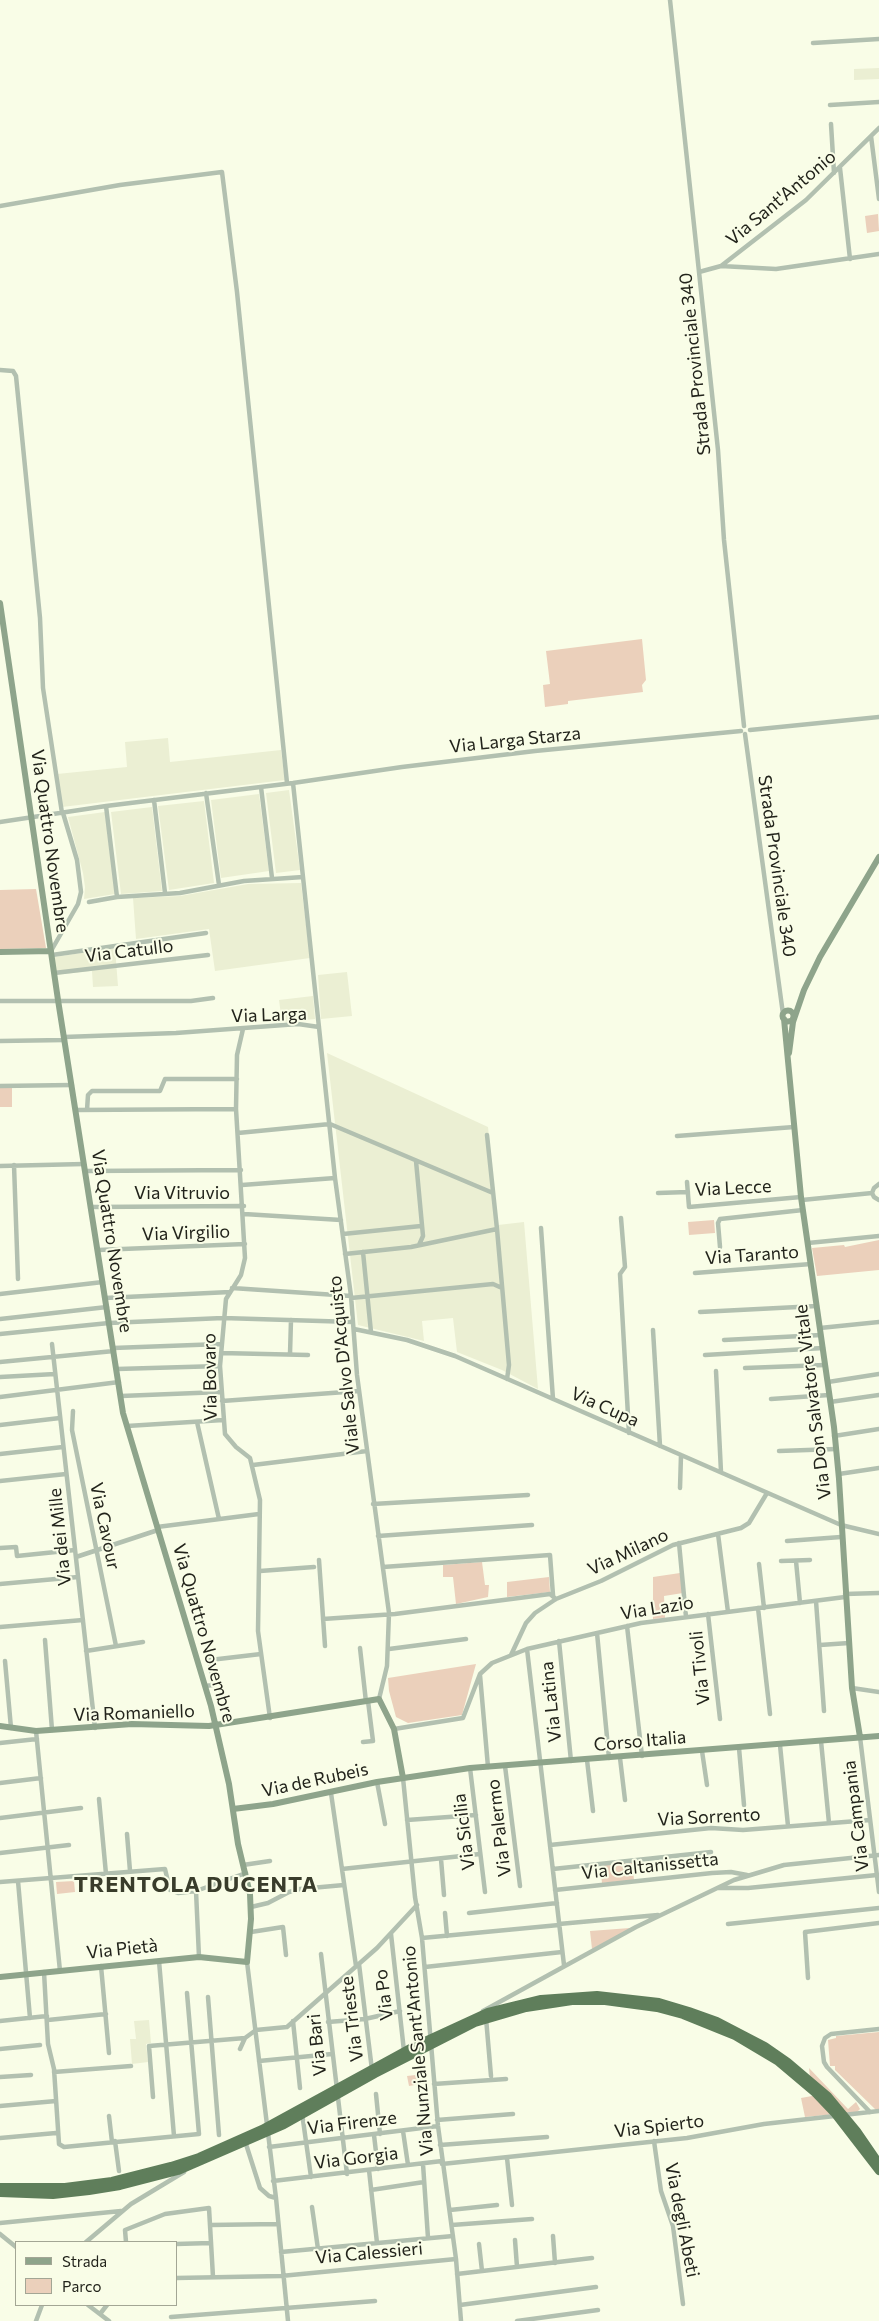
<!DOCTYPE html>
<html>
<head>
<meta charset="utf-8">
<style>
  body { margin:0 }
  #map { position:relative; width:879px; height:2321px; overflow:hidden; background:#f9fde7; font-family:Commissioner,sans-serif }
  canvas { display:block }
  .legend { position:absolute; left:15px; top:2241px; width:162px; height:65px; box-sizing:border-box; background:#f9fde7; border:1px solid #a3a695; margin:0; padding:6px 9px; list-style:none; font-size:15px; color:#22231b }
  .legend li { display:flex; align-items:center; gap:10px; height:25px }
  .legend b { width:25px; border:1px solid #a3a695 }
</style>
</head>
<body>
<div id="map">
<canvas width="879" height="2321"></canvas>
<ul class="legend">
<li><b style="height:6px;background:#8ea48b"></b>Strada</li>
<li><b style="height:14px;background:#ebd0bb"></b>Parco</li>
</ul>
</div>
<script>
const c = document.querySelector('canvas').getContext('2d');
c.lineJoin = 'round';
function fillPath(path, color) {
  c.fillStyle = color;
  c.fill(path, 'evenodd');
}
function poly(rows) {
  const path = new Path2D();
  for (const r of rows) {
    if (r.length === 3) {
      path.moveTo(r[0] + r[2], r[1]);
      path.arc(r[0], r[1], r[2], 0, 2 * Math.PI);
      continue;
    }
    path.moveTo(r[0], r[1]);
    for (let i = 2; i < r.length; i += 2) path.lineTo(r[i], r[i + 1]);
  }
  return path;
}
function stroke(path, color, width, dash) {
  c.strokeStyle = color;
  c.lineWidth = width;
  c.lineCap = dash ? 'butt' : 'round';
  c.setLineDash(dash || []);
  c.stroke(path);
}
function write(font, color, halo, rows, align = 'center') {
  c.font = font + ' Commissioner,sans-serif';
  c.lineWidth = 4;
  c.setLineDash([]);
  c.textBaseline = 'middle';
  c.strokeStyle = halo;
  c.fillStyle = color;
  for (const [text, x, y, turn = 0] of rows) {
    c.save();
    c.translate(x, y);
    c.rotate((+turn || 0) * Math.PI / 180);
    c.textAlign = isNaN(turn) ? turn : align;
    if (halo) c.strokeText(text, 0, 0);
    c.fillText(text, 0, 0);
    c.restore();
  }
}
const built = poly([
  [879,68,879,79,854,80,854,69],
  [168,738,170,762,281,750,285,780,62,807,57,774,127,767,125,742],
  [289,790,300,870,276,873,266,793],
  [259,794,269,871,221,878,211,800],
  [204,801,214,883,169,890,158,806],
  [152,807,162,891,121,894,111,812],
  [105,812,115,894,84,899,85,887,83,873,68,817],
  [301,883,310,958,215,971,209,929,136,939,133,898,180,896,248,884],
  [115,948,118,986,93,987,92,971,56,975,54,957],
  [347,972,352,1016,321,1019,318,975],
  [313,996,315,1019,282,1022,279,1000],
  [327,1053,488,1127,498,1225,524,1222,538,1389,502,1370,457,1352,453,1318,422,1321,424,1341,358,1325],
  [149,2020,151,2043,146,2044,148,2062,132,2064,130,2039,136,2039,134,2021]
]);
const green = poly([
  [878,214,879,231,867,233,866,225,875,224,866,225,865,216],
  [642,639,646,680,642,685,643,692,568,701,568,704,545,707,543,685,550,684,546,651],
  [36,889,46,948,0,949,0,890],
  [0,1088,12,1088,12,1107,0,1107],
  [714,1220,715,1233,689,1235,688,1222],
  [879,1240,879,1270,817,1276,812,1248,844,1245,845,1247],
  [482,1562,485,1585,489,1585,488,1597,456,1604,453,1577,443,1577,443,1565],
  [680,1573,683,1593,664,1596,665,1618,653,1619,653,1577],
  [549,1577,550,1592,507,1597,507,1582],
  [476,1664,462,1715,408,1723,396,1717,389,1691,388,1678],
  [632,1862,634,1880,602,1883,600,1865],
  [74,1881,75,1892,57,1894,56,1882],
  [630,1928,630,1929,592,1949,590,1931],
  [879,2032,879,2110,876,2110,835,2070,835,2066,830,2066,828,2040,836,2038,836,2036],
  [809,2068,848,2109,856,2102,860,2109,857,2112,805,2117,801,2098,812,2096],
  [424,2074,426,2083,409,2086,407,2076]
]);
const street = poly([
  [670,0,718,450,724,540,744,726],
  [813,43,879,39],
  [830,105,879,102],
  [831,124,834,173],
  [871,136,879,199],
  [840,168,850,259],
  [0,206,120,185,222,172,237,292,287,783],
  [721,266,806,200,879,128],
  [699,272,721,266,776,269,879,254],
  [0,370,13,371,16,376,40,618,43,688,62,813],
  [750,730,879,717],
  [745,734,783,1014],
  [293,783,335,1178,351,1296,357,1375,389,1613,387,1666,379,1699],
  [261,787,272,878],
  [206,793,219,885],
  [154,800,165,893],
  [106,806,117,897],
  [0,822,106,806,293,783,402,767,535,751,741,731],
  [89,902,117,897,180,893,244,881,303,877],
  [51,951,78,904,81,892,77,860,63,813],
  [52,955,206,933],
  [54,973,208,955],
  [0,1001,191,1001,213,998],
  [243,1029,237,1055,236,1109,245,1258,241,1275,226,1299,220,1366,225,1434,236,1447,250,1458,260,1500,258,1631,270,1718],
  [64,1037,176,1033,298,1024,319,1027],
  [0,1041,65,1040],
  [0,1086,72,1085],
  [76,1110,236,1109],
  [87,1110,88,1095,92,1091,160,1091,165,1079,237,1079],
  [238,1133,330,1124,493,1193],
  [487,1135,497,1229],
  [677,1136,794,1127],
  [416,1161,423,1236,419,1245],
  [14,1165,18,1279],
  [0,1166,84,1164],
  [85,1171,241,1170],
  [687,1182,689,1207,801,1197],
  [879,1184,874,1188,872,1193,874,1197,879,1200],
  [242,1185,335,1178],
  [658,1193,688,1192],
  [802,1200,872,1193],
  [91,1207,244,1206],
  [244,1214,341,1220],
  [621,1218,625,1267,620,1274,629,1433],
  [541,1228,553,1399],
  [343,1234,421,1226],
  [808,1243,879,1236],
  [720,1247,718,1223,720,1219,803,1210],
  [98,1250,245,1244],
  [363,1252,371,1332],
  [345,1254,411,1247,497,1229,509,1365,507,1379],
  [695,1273,811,1264],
  [232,1288,351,1296],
  [0,1294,103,1282],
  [105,1298,230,1292],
  [351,1298,493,1284,502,1288],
  [700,1312,817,1306],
  [0,1319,107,1307],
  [820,1328,879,1322],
  [354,1329,407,1340,455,1356,841,1525,879,1534],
  [653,1330,660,1446],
  [0,1334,109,1323,223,1318,353,1322],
  [724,1340,821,1335],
  [52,1344,95,1728],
  [113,1348,221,1344],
  [221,1353,308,1355],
  [290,1354,291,1320],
  [705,1355,823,1348],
  [0,1362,114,1351],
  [745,1368,825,1365],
  [117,1369,220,1366],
  [716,1371,721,1472],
  [0,1377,55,1374],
  [828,1382,879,1374],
  [121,1396,221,1392],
  [0,1397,119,1382],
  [771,1399,829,1395],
  [222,1401,359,1391],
  [830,1402,879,1395],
  [73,1411,72,1430,116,1646],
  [197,1422,219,1519],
  [0,1425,60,1418],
  [127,1426,223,1420],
  [834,1436,879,1429],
  [779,1451,836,1449],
  [0,1454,63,1447],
  [253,1465,367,1451],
  [839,1474,879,1468],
  [0,1481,66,1474],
  [680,1488,681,1455],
  [373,1504,528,1495],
  [157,1527,259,1514],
  [718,1534,728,1612],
  [378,1536,532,1525],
  [787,1541,841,1537],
  [679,1543,686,1617],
  [0,1548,16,1547,17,1556,75,1550],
  [76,1557,158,1530],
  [319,1560,325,1646],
  [781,1561,810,1560],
  [796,1561,800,1603],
  [759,1564,764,1608],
  [383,1567,550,1555,553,1595],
  [260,1571,314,1567],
  [0,1584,78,1577],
  [845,1594,879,1593],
  [816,1601,824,1711],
  [758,1608,770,1714],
  [708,1614,720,1719],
  [323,1619,395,1614,550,1594,556,1599],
  [627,1626,642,1756],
  [0,1627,83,1620],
  [597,1633,609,1758],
  [45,1640,52,1730],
  [559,1641,571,1761],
  [820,1645,849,1643],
  [360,1648,366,1702],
  [389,1649,466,1639],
  [527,1649,564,1965],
  [86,1651,143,1642],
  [511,1655,526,1623,535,1613,556,1599,601,1581,673,1545,741,1528,749,1523,767,1493],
  [5,1661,11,1728],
  [480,1675,488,1767],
  [205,1686,213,1685,210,1660,261,1654],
  [852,1688,879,1692],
  [394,1729,463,1718,480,1674,492,1663,527,1649,641,1623,845,1597],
  [36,1731,60,1971],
  [860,1737,879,1892],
  [821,1741,829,1823],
  [363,1742,373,1741,368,1701],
  [0,1743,37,1739],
  [780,1745,788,1826],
  [739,1748,744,1805],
  [702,1751,707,1785],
  [620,1758,625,1800],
  [587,1760,593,1811],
  [505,1766,520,1886],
  [470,1768,485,1892],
  [403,1778,415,1897,422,1938,438,2126,456,2259,461,2321],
  [377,1782,385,1824],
  [0,1783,41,1778],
  [331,1793,356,1966],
  [99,1799,106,1874],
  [0,1818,81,1808],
  [407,1820,476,1815],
  [127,1834,130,1871],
  [550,1845,711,1828,743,1830,870,1820],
  [0,1853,69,1845],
  [441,1859,444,1895],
  [243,1865,270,1861],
  [342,1869,480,1854],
  [553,1869,711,1852],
  [18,1881,30,2018],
  [0,1882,165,1869,170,1890,178,1893,196,1891,246,1873],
  [719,1888,748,1888,877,1875],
  [555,1890,712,1873,731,1872,747,1875],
  [196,1891,199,1957],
  [251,1907,268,1903,289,1892,300,1889,344,1885],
  [445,1913,447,1936],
  [469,1913,557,1903],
  [559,1924,658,1915],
  [728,1924,879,1908],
  [251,1932,283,1927,286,1955],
  [391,1934,404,2051],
  [422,1938,559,1925],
  [321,1954,347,2174],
  [159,1961,174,2136],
  [247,1962,276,2198,288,2321],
  [359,1964,372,2070],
  [101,1966,109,2053],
  [425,1967,562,1952],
  [44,1972,48,2044,54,2069,59,2144,64,2147,199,2134,187,1993],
  [808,1978,805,1932,879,1923],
  [208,1997,219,2135],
  [483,2011,636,1927,734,1880,784,1865,879,1855],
  [486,2018,491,2076],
  [48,2020,106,2014],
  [0,2021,47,2016],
  [293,2021,300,2088],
  [328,2022,365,2019,400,2011],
  [256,2030,287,2027,377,1948,417,1905],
  [0,2049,40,2045],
  [240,2049,245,2038],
  [259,2061,332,2054],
  [54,2072,131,2066],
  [0,2077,31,2075],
  [434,2084,506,2079],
  [376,2094,380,2134],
  [153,2097,149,2046,245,2038,256,2030],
  [0,2106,56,2101],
  [870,2112,827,2067,824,2062,822,2046,825,2038,831,2034,879,2029],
  [302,2113,311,2177],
  [109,2116,112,2142],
  [437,2120,513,2114],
  [403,2131,408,2165],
  [374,2135,378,2169],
  [0,2138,56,2133],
  [115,2141,119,2171],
  [245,2141,260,2188,269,2196,276,2198],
  [654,2141,661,2191,673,2226,683,2304],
  [440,2145,547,2137],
  [269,2147,438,2126],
  [507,2158,512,2205],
  [423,2164,428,2238],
  [442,2164,687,2138,764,2124,879,2111],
  [369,2170,377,2243],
  [273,2181,442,2161],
  [371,2190,424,2182],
  [312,2207,318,2249],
  [450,2210,497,2205],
  [0,2223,121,2211],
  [210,2225,278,2224],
  [452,2225,532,2219],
  [0,2234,16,2247],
  [553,2236,555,2263],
  [515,2240,517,2267],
  [86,2242,131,2204,184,2172],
  [126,2242,125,2230,165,2214,209,2208,213,2277],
  [176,2244,211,2243],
  [479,2244,482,2271],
  [281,2252,453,2236],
  [457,2274,592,2258],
  [176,2278,281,2276,456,2259],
  [88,2305,109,2321],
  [460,2305,596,2287],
  [100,2314,107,2305],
  [171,2317,375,2301],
  [36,2321,42,2305],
  [517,2321,598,2310]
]);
const secondary = poly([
  [0,603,58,1000,123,1413,211,1706,229,1784,238,1844,250,1894,251,1919,247,1962,199,1957,0,1977],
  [0,952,51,951],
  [788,1016,5.5],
  [784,1019,801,1197,834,1427,839,1479,852,1688,860,1737],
  [789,1053,793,1022,804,990,820,957,879,857],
  [0,1726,36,1731,132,1724,209,1726,379,1699,394,1729,403,1778],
  [233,1809,273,1804,377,1782,470,1768,879,1736]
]);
const highwayBridge = poly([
  [0,2187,65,2187,112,2181,171,2166,199,2157,262,2129,412,2047,488,2012,541,1999,597,1995,659,2002,689,2011,717,2021,765,2046,788,2062,828,2096,857,2131,879,2163],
  [0,2193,53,2195,89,2191,120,2186,178,2171,284,2125,375,2074,475,2023,526,2008,572,2001,605,2001,657,2008,683,2015,735,2036,777,2061,815,2093,835,2114,879,2171]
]);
const streetNames = [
  ["Via Sant'Antonio",781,198,-40],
  ["Strada Provinciale 340",695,364,-96],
  ["Via Larga Starza",515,740,-6],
  ["Via Quattro Novembre",50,841,82],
  ["Strada Provinciale 340",777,866,82],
  ["Via Catullo",129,951,-7],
  ["Via Larga",269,1015,-2],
  ["Via Lecce",733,1188,-3],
  ["Via Vitruvio",182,1193],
  ["Via Virgilio",186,1233,-2],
  ["Via Quattro Novembre",112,1241,81],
  ["Via Taranto",752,1255,-4],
  ["Viale Salvo D'Acquisto",344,1365,-96],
  ["Via Bovaro",210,1377,-91],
  ["Via Don Salvatore Vitale",813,1402,-97],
  ["Via Cupa",605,1407,24],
  ["Via Cavour",105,1526,78],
  ["Via dei Mille",60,1537,-96],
  ["Via Milano",628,1552,-25],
  ["Via Lazio",657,1608,-9],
  ["Via Quattro Novembre",204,1633,74],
  ["Via Tivoli",700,1668,-96],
  ["Via Latina",551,1702,-96],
  ["Via Romaniello",134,1713,-2],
  ["Corso Italia",640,1741,-5],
  ["Via de Rubeis",315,1780,-12],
  ["Via Campania",856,1816,-97],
  ["Via Sorrento",709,1817,-3],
  ["Via Palermo",499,1828,-97],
  ["Via Sicilia",464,1832,-97],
  ["Via Caltanissetta",650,1866,-6],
  ["Via Pietà",122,1949,-6],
  ["Via Po",384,1995,-97],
  ["Via Trieste",352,2019,-97],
  ["Via Bari",317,2045,-96],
  ["Via Nunziale Sant'Antonio",418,2051,-95],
  ["Via Firenze",352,2123,-7],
  ["Via Spierto",659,2126,-7],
  ["Via Gorgia",356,2158,-7],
  ["Via degli Abeti",682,2220,79],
  ["Via Calessieri",369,2253,-5]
];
const districtNames = [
  ["TRENTOLA DUCENTA",196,1885]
];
fillPath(built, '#ebefd3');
fillPath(green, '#ebd0bb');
stroke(street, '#b2c0b0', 4.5);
stroke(secondary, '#8ea48b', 6);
stroke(highwayBridge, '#5f7e5b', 8);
write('18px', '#22231b', '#f9fde7', streetNames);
c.letterSpacing = '1px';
write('bold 22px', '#393c2b', '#f9fde7', districtNames);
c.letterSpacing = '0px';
</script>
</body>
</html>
